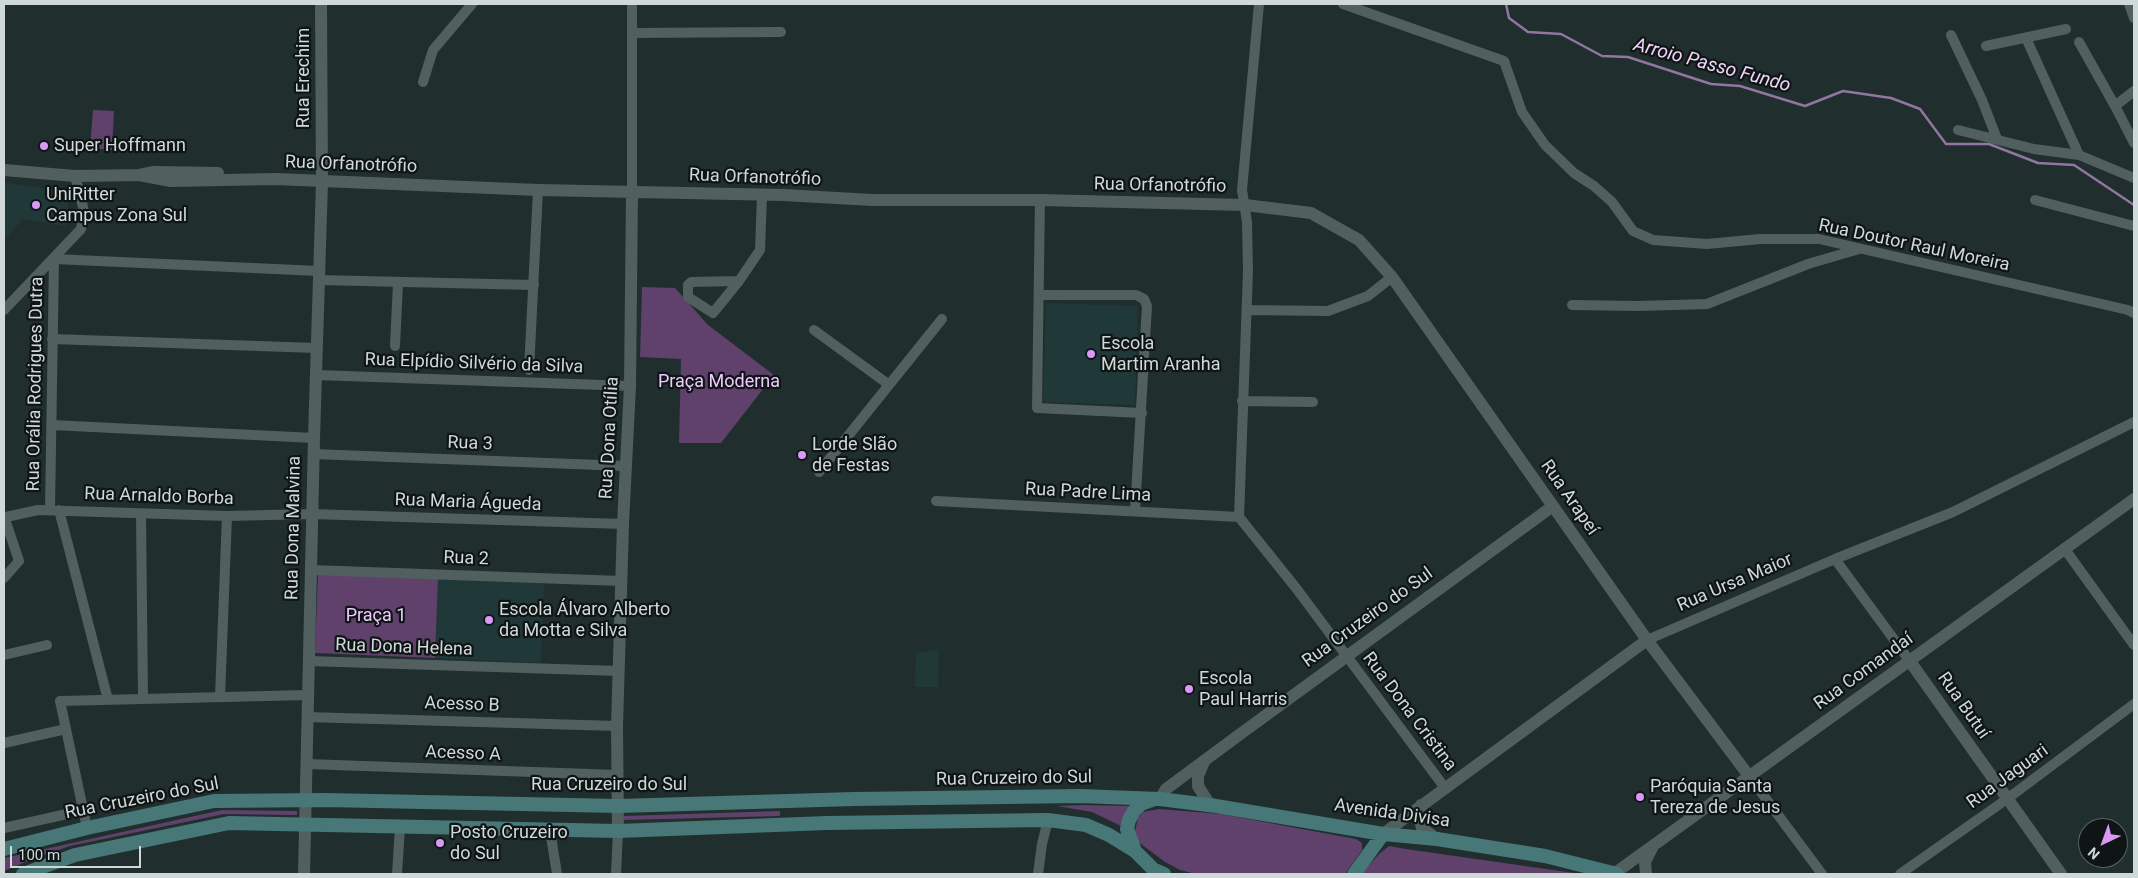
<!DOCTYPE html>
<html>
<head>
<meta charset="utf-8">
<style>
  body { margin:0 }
  #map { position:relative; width:2138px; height:878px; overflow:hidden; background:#212e2e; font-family:Roboto,sans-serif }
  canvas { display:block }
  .frame { position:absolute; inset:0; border:5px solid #d0d9d9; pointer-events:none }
  .north { position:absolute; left:2078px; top:818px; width:50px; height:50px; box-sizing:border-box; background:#0f1515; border:1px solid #5c6363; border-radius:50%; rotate:222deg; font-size:14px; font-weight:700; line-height:20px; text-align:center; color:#d0d9d9 }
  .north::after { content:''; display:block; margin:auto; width:18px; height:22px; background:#db99f5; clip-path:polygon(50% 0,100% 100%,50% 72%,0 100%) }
  .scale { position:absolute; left:10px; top:846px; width:131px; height:22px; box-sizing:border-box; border:2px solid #d0d9d9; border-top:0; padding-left:6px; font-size:15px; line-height:18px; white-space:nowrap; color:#d0d9d9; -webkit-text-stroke:4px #0f1515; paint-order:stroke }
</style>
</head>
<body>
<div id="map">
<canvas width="2138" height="878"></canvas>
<div class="frame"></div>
<div class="north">N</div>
<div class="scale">100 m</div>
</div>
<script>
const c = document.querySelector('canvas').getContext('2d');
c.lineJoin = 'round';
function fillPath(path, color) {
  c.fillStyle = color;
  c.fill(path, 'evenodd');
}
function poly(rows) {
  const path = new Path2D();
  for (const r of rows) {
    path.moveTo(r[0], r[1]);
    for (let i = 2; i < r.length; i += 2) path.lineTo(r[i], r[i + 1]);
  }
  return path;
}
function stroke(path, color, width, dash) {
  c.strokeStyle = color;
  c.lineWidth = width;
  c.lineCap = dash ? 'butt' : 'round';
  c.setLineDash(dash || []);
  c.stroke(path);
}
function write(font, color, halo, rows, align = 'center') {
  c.font = font + ' Roboto,sans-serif';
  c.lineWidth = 4.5;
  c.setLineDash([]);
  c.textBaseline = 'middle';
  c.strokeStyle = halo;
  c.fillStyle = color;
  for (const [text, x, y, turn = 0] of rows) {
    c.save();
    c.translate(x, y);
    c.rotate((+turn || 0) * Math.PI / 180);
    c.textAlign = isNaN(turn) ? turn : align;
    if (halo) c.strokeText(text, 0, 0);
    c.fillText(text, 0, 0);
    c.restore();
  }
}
const built = poly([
  [4,183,67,191,69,221,64,226,23,219,4,240],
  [1046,303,1138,306,1135,405,1043,402],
  [438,578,544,582,541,663,435,658],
  [939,649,938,687,915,687,916,653]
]);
const green = poly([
  [93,110,114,111,112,150,90,148],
  [642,287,675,288,708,325,774,375,721,443,679,443,681,359,640,357],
  [318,573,438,578,435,658,315,653],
  [1057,806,1081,805,1131,806,1123,827,1092,812],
  [1159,809,1221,814,1356,839,1362,843,1362,850,1345,874,1196,874,1180,870,1165,862,1137,841,1134,835,1138,818,1143,812],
  [222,810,297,811,297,815,224,814,70,846,33,859,4,871,4,858],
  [780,811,780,816,624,820,624,816],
  [1389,846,1406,849,1581,874,1364,874,1364,871,1379,854]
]);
const stream = poly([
  [1506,4,1509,18,1528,32,1561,34,1602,56,1628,57,1711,84,1740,86,1805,106,1843,91,1891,98,1920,109,1946,144,1989,144,2038,163,2074,165,2134,205]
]);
const minor = poly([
  [632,4,632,192],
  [1259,4,1242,190,1247,222,1248,271,1239,517,1296,588,1445,788],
  [1343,4,1504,61,1522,112,1545,145,1574,173,1594,186,1612,202,1633,231,1653,240,1707,244,1760,239,1819,239,2128,310,2134,313],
  [2129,4,2134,18],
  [632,33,781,32],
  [1951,35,1982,100,1997,139],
  [2026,38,2079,155],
  [2079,42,2115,106],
  [1986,46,2066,29],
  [423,82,433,50,472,4],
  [2134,91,2115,106,2134,143],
  [1958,130,2034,149,2079,155,2134,178],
  [1040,200,1037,408,1142,413],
  [2035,200,2134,226],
  [319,280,534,285],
  [739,281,691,282,688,285,688,297,713,313,739,281,760,250,762,196],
  [1039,295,1136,295,1144,299,1147,306,1135,511],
  [1572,305,1638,306,1707,304,1808,264,1859,249],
  [4,310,81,229,84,211,75,176],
  [1247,310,1328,311,1368,296,1392,277],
  [814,330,888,384],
  [52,339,317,348],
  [395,346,398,283],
  [529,370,538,190],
  [316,375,630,386],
  [1242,401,1313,402],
  [52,425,314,438],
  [313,454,625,466],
  [819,472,942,319],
  [936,501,1239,517],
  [50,509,54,259,319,271],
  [59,510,108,700],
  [141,515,143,699],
  [2064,548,2134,645],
  [1835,559,1909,660],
  [311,570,621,581],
  [4,578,19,561,6,522,6,517,38,510,227,516,312,514,623,524],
  [1647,640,1835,559,1953,512,2134,422],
  [4,655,47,645],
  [308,661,619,671],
  [220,697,227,516],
  [307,717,617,726],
  [4,743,66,729],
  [307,764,618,775],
  [1749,776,1822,874],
  [4,828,67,814],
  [87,828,60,701,307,695],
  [550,830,557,874],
  [397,874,400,827],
  [616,874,618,831],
  [1038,874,1042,844,1048,820],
  [1900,874,2007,799,2134,704]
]);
const tertiary = poly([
  [4,170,75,176,139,175,154,172,218,173],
  [139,175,171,181,275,179,538,190,784,195,872,200,1040,200,1245,205,1311,213,1359,240,1392,277,1647,640,1749,776],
  [1909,660,2061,874],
  [1204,762,1198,776,1198,786,1208,802,1216,806],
  [1160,799,1166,789,1243,732,1553,506],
  [1421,805,1418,813,1422,828,1437,839],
  [618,831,617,726,623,524,630,386,632,192],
  [1383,834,1647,640],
  [1615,873,2134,499],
  [304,874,314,438,322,182,321,4],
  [1646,874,1645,862,1653,846]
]);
const secondary = poly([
  [4,849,87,828,214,801,325,800,619,806,854,799,1080,796,1160,799,1216,806,1383,834,1437,839,1545,856,1617,874],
  [1135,851,1127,829,1129,820,1134,811,1141,804,1152,800],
  [23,874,75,855,229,823,618,831,827,823,1048,820,1086,825,1109,835,1135,851,1153,869,1164,874],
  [1354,874,1383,834]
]);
const markers = [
  [44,146,5,"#db99f5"],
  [36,205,5,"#db99f5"],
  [1091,354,5,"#db99f5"],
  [802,455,5,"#db99f5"],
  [489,620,5,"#db99f5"],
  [1189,689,5,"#db99f5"],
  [1640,797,5,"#db99f5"],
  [440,843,5,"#db99f5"]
];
const streetNames = [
  ["Rua Erechim",304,78,-90],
  ["Rua Orfanotrófio",351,165,2],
  ["Rua Orfanotrófio",755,178,2],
  ["Rua Orfanotrófio",1160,186,1],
  ["Rua Doutor Raul Moreira",1914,246,12],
  ["Rua Elpídio Silvério da Silva",474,364,2],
  ["Rua Orália Rodrigues Dutra",36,384,-89],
  ["Rua Dona Otília",610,438,-87],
  ["Rua 3",470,444,2],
  ["Rua Padre Lima",1088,493,3],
  ["Rua Arnaldo Borba",159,497,2],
  ["Rua Arapeí",1569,498,55],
  ["Rua Maria Águeda",468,503,2],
  ["Rua Dona Malvina",294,528,-89],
  ["Rua 2",466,559,2],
  ["Rua Ursa Maior",1735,583,-23],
  ["Rua Cruzeiro do Sul",1368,618,-36],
  ["Rua Dona Helena",404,648,2],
  ["Rua Comandaí",1864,672,-36],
  ["Acesso B",462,705,2],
  ["Rua Butuí",1963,706,55],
  ["Rua Dona Cristina",1409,712,53],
  ["Acesso A",463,754,2],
  ["Rua Jaguari",2008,777,-36],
  ["Rua Cruzeiro do Sul",1014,779,-1],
  ["Rua Cruzeiro do Sul",609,785],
  ["Rua Cruzeiro do Sul",142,799,-11],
  ["Avenida Divisa",1392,814,8]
];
const poiNames = [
  ["Super Hoffmann",54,146],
  ["UniRitter",46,195],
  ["Campus Zona Sul",46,216],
  ["Escola",1101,344],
  ["Martim Aranha",1101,365],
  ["Lorde Slão",812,445],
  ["de Festas",812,466],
  ["Escola Álvaro Alberto",499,610],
  ["da Motta e Silva",499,631],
  ["Escola",1199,679],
  ["Paul Harris",1199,700],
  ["Paróquia Santa",1650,787],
  ["Tereza de Jesus",1650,808],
  ["Posto Cruzeiro",450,833],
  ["do Sul",450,854]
];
const parkNames = [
  ["Praça Moderna",719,382],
  ["Praça 1",376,616]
];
const waterNames = [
  ["Arroio Passo Fundo",1712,66,15]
];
fillPath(built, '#213838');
fillPath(green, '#5f416b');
stroke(stream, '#9275a0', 2.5);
stroke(minor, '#51605f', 10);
stroke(tertiary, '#51605f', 12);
stroke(secondary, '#477877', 14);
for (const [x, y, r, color] of markers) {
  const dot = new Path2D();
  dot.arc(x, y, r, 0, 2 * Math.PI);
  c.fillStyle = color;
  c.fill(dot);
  stroke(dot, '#0f1515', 2);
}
write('18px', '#d0d9d9', '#0f1515', streetNames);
write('18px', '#d0d9d9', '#0f1515', poiNames, 'left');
write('18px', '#efc9ff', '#0f1515', parkNames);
write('italic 19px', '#efd5f9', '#0f1515', waterNames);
</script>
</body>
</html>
